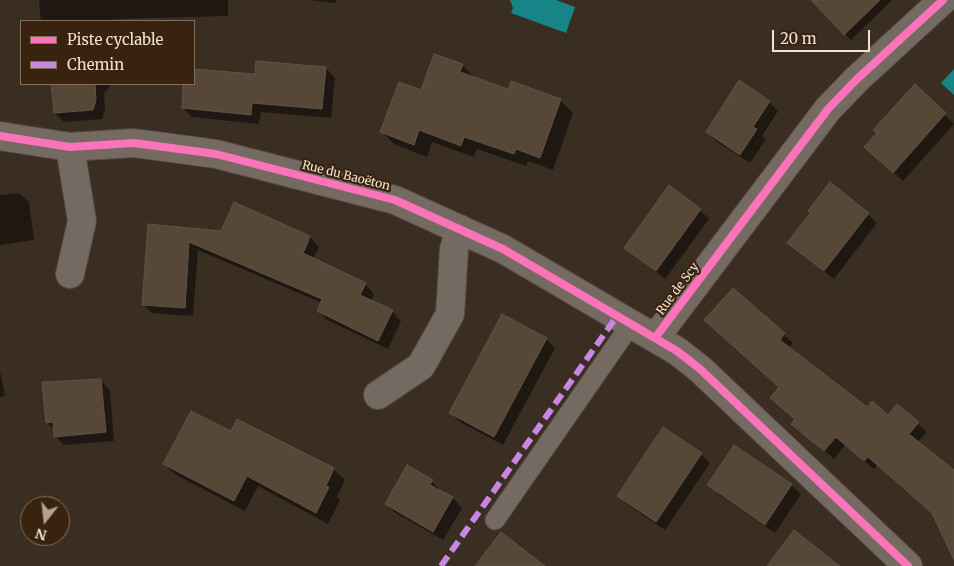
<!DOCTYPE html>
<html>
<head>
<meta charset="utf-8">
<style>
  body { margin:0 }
  #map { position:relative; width:954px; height:566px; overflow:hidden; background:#3a2e22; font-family:Merriweather,serif }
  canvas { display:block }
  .legend { position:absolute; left:20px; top:20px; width:175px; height:65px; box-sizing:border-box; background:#39230e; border:1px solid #826f5d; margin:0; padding:6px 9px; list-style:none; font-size:15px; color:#efe1d4 }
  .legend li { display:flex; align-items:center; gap:10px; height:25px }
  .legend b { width:25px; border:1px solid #826f5d }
  .north { position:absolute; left:20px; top:496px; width:50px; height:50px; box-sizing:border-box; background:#39230e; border:1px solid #826f5d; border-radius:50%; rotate:196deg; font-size:14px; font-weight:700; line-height:20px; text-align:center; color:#efe1d4 }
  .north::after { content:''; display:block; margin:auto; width:18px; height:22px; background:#b0a296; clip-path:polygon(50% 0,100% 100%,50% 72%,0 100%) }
  .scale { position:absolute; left:772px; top:30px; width:98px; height:22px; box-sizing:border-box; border:2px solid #efe1d4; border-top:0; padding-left:6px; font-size:15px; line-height:18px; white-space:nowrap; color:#efe1d4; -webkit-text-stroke:4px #39230e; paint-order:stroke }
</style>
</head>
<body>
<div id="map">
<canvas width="954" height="566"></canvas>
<ul class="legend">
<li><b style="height:6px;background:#fb73b8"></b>Piste cyclable</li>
<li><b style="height:6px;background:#c787e3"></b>Chemin</li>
</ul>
<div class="north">N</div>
<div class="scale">20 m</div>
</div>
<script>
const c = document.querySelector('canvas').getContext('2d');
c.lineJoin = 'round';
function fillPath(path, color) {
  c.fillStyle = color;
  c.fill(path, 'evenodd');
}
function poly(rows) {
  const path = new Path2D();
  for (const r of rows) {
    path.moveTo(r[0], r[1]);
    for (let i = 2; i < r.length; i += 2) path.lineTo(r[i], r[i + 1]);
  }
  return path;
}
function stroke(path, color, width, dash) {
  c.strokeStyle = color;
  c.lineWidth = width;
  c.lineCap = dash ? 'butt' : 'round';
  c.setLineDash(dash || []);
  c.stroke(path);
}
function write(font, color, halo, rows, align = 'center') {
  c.font = font + ' Merriweather,serif';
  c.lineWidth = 4.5;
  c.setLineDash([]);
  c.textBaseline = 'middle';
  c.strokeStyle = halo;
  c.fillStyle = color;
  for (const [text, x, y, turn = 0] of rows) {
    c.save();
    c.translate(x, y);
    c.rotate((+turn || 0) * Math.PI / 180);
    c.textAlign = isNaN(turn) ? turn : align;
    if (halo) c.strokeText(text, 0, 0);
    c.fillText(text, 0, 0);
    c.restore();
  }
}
const water = poly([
  [510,0,556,0,575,7,566,33,511,13,513,8],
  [954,69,954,95,941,83]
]);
const shadow = poly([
  [39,0,228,0,228,16,113,19,113,21,41,21],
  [308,0,337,0,336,3],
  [812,0,892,0,851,40],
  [462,65,475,78,509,91,560,100,573,113,553,170,528,161,526,166,477,149,474,157,432,142,427,157,394,144,382,132,422,91],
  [326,68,335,78,331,118,261,112,259,124,192,117,183,108,184,84,194,84,194,70,256,75],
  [53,84,112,84,104,93,105,110,102,119,64,122,55,113],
  [915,86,954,124,903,181,875,156,878,134],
  [769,102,778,111,762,136,766,139,750,163,716,141,707,132],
  [19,193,29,202,34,240,0,245,0,195],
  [234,204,310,237,319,247,313,259,365,284,374,294,371,301,392,311,401,321,388,349,327,320,318,310,322,303,198,250,193,316,152,313,143,304,149,226,222,232],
  [308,240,310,240,301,259,299,258],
  [700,210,709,219,665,279,625,247],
  [812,213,868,214,877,223,834,279,789,243],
  [733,289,793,343,789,348,868,409,888,417,897,405,927,432,918,442,954,472,954,537,934,514,877,465,874,469,845,445,834,459,793,424,796,420,780,388,705,320],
  [546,339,555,348,503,445,460,422,451,413],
  [0,371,5,396,0,397],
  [101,381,110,390,114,441,64,445,55,436,54,430,47,422],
  [231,433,333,469,345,480,337,497,340,500,328,524,258,486,245,511,176,475,164,464],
  [701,454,710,463,665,530,628,505,619,496],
  [432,481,440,492,453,498,462,508,443,540,396,513,386,504],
  [708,485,791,485,801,494,775,533,718,494]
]);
const building = poly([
  [811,0,880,0,844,35,811,0],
  [434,54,463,64,460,72,508,89,511,81,561,99,540,158,516,149,514,154,464,137,461,146,419,130,414,145,380,132,399,82,421,90,434,54],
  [256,61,326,67,322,109,252,103,251,115,182,108,183,84,194,84,194,69,255,74,256,61],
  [739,80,770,101,753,127,757,129,740,155,706,132,739,80],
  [51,84,95,84,96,100,93,110,54,113,51,84],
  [915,84,946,113,893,173,864,147,877,133,873,130,915,84],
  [830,182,869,213,824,271,787,243,811,212,808,211,830,182],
  [669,185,701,209,656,271,624,248,669,185],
  [234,202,310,236,303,253,366,283,360,295,393,310,378,341,317,311,322,299,189,242,185,308,142,305,148,224,221,231,234,202],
  [733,288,785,333,780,340,867,407,872,401,888,415,897,404,919,422,909,434,954,470,954,560,932,513,868,457,864,461,836,437,824,451,791,424,795,419,770,398,779,387,704,320,733,288],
  [502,314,547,338,494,437,449,413,502,314],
  [101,379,106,432,54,437,53,422,46,423,42,382,101,379],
  [191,411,231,431,237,419,334,468,326,486,329,487,316,513,247,476,234,501,163,464,191,411],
  [663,427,702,453,656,522,617,496,663,427],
  [734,445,792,484,765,525,707,485,734,445],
  [407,465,433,480,430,485,453,497,433,532,385,504,407,465],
  [794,530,840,566,767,566,794,530],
  [501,532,545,566,475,566,501,532]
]);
const service = poly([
  [495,520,631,324]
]);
const minor = poly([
  [0,136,70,147,134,143,216,154,395,200,503,249,677,351,700,369,908,566],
  [70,274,82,221,70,147],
  [655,338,828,109,857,79,943,0],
  [378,395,421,366,450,314,454,249,460,229]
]);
const quiet = poly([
  [441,566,617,316]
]);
const cycleway = poly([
  [0,136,70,147,134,143,216,154,395,200,503,249,677,351,700,369,908,566],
  [655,338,828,109,857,79,943,0]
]);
const streetNames = [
  ["Rue du Baoëton",346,176,14],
  ["Rue de Scy",678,289,-53]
];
fillPath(water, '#178487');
fillPath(shadow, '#0007');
fillPath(building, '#564737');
stroke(building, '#5d5349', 1);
stroke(service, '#554a41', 21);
stroke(minor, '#554a41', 30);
stroke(service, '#746a61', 19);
stroke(minor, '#746a61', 28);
stroke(quiet, '#c787e3', 6, [12, 6]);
stroke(cycleway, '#fb73b8', 8);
write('12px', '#efe1d4', '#39230e', streetNames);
</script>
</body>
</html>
